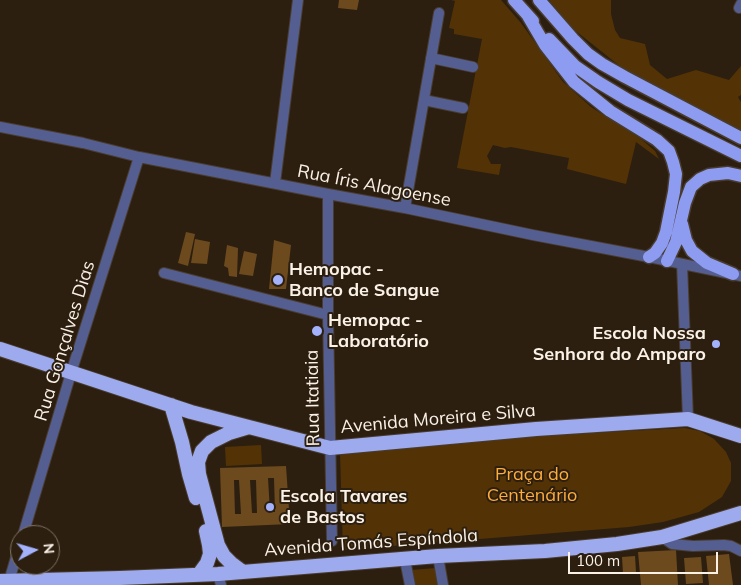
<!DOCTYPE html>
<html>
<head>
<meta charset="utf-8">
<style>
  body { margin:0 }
  #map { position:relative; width:741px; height:585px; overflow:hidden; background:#2c1f10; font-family:Mulish,sans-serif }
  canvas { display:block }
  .north { position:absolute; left:10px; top:525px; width:50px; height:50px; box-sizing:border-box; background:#2c1f10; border:1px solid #7e7366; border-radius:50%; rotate:84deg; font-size:14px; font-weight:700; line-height:20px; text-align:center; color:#faf1e7 }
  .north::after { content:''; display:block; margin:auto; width:18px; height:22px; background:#a4b2fc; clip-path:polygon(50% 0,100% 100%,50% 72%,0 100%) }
  .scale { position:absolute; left:568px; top:552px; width:150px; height:22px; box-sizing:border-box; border:2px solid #faf1e7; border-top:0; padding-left:6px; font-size:15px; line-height:18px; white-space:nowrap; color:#faf1e7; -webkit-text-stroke:4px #2c1f10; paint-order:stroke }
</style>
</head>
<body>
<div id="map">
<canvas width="741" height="585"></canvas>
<div class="north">N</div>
<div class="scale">100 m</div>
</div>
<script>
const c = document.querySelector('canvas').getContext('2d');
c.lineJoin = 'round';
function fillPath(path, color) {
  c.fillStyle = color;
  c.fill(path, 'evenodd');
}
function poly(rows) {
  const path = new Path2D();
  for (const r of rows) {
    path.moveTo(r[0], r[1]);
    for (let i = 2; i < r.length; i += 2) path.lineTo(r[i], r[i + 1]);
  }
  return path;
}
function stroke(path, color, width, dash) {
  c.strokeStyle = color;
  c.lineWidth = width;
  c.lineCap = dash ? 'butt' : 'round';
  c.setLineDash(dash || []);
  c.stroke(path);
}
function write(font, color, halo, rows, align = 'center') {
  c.font = font + ' Mulish,sans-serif';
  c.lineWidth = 4;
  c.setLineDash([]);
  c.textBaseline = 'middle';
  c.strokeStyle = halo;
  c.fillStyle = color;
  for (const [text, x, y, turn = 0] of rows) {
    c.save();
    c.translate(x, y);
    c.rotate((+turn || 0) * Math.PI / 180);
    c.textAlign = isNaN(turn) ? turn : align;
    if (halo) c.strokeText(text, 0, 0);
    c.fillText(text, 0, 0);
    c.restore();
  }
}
const green = poly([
  [451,0,501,0,521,23,563,82,591,107,641,139,655,151,659,159,636,142,626,184,567,169,569,158,511,147,505,148,493,145,487,156,491,164,501,164,499,175,457,168,482,39,454,34,454,29,449,28,455,1],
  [549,0,611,0,611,14,615,30,620,38,645,44,650,65,667,79,696,70,729,80,741,66,741,95,738,97,741,102,741,130,720,120,621,67,572,28],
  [685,428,700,431,714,439,726,452,731,463,731,481,722,497,699,512,663,522,629,527,343,550,340,453,534,436],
  [261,445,262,464,226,466,225,447],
  [436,568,439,585,414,585,411,570]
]);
const building = poly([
  [339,0,359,0,357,10,338,8],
  [186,232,195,234,188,266,178,263],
  [195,239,210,242,207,264,191,263],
  [274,240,291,245,286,289,269,289],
  [227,245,238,248,237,277,229,276,228,268,224,266],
  [244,251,257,254,253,276,239,274],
  [286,466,290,524,222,527,220,468],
  [268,478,274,478,275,512,270,512],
  [234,480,239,480,241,514,235,514],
  [250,480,256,480,257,513,252,513],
  [676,550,678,585,641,585,638,552],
  [729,554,733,585,709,585,706,556],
  [635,556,636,572,623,573,622,557],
  [701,557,703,583,686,584,684,558]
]);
const minor = poly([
  [739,8,741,4],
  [431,58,473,67],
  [424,100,463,108],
  [0,127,83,143,139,157,328,194,405,208,533,235,649,257,741,276],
  [275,183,298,0],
  [328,194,328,315,332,541],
  [405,208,439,13],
  [682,264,688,419],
  [164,273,328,315],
  [23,535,71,373,139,157],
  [662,537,672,544,693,546,724,545,731,546,741,551],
  [438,556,443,585],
  [405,560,410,585],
  [218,574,221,585],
  [9,581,20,544]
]);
const primary = poly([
  [514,0,533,21],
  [539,0,573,39,588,54,602,64,625,77,741,138],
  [528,16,545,45,574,82,610,111,657,140,669,151,673,162,676,174,674,192,666,232,662,243,655,253,649,257],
  [549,39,575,66,598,82,628,100,741,156],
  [682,224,686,240,692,251,707,263,733,274],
  [667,261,676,242,685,203,691,187,700,179,709,175,728,173,741,176]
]);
const trunk = poly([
  [0,349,191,412,330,448,536,429,688,419,741,436],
  [171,405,182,442,189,474,196,498],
  [243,572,231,563,224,556,218,545,199,474,198,462,202,451,211,442,229,433,249,427],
  [199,574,207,563,210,554,209,545,206,531],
  [0,581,120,578,218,574,438,556,545,551,617,544,662,537,741,513]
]);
const markers = [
  [278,280,6,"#a4b2fc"],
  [317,331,6,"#a4b2fc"],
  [716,344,5,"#a4b2fc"],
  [270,507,5,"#a4b2fc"]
];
const streetNames = [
  ["Rua Íris Alagoense",374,186,11],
  ["Rua Gonçalves Dias",65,341,-73],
  ["Rua Itatiaia",313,398,-91],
  ["Avenida Moreira e Silva",438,419,-5],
  ["Avenida Tomás Espíndola",371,543,-4]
];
const poiNames = [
  ["Hemopac -",289,270],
  ["Banco de Sangue",289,291],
  ["Hemopac -",328,321],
  ["Laboratório",328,342],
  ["Escola Nossa",706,334,"right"],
  ["Senhora do Amparo",706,355,"right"],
  ["Escola Tavares",280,497],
  ["de Bastos",280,518]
];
const parkNames = [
  ["Praça do",532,475],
  ["Centenário",532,496]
];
fillPath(green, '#533305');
fillPath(building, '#6c4a1e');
stroke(minor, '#493c2e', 12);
stroke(primary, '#493c2e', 15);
stroke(trunk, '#493c2e', 16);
stroke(minor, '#555e91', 10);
stroke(primary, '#8d9bf0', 12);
stroke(trunk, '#9eaaee', 14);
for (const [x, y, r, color] of markers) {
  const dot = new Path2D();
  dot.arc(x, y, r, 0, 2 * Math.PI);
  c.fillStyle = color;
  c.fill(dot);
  stroke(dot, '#2c1f10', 2);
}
write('18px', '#faf1e7', '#2c1f10', streetNames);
write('bold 18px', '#faf1e7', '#2c1f10', poiNames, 'left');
write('18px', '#ffac3a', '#2c1f10', parkNames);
</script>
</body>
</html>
